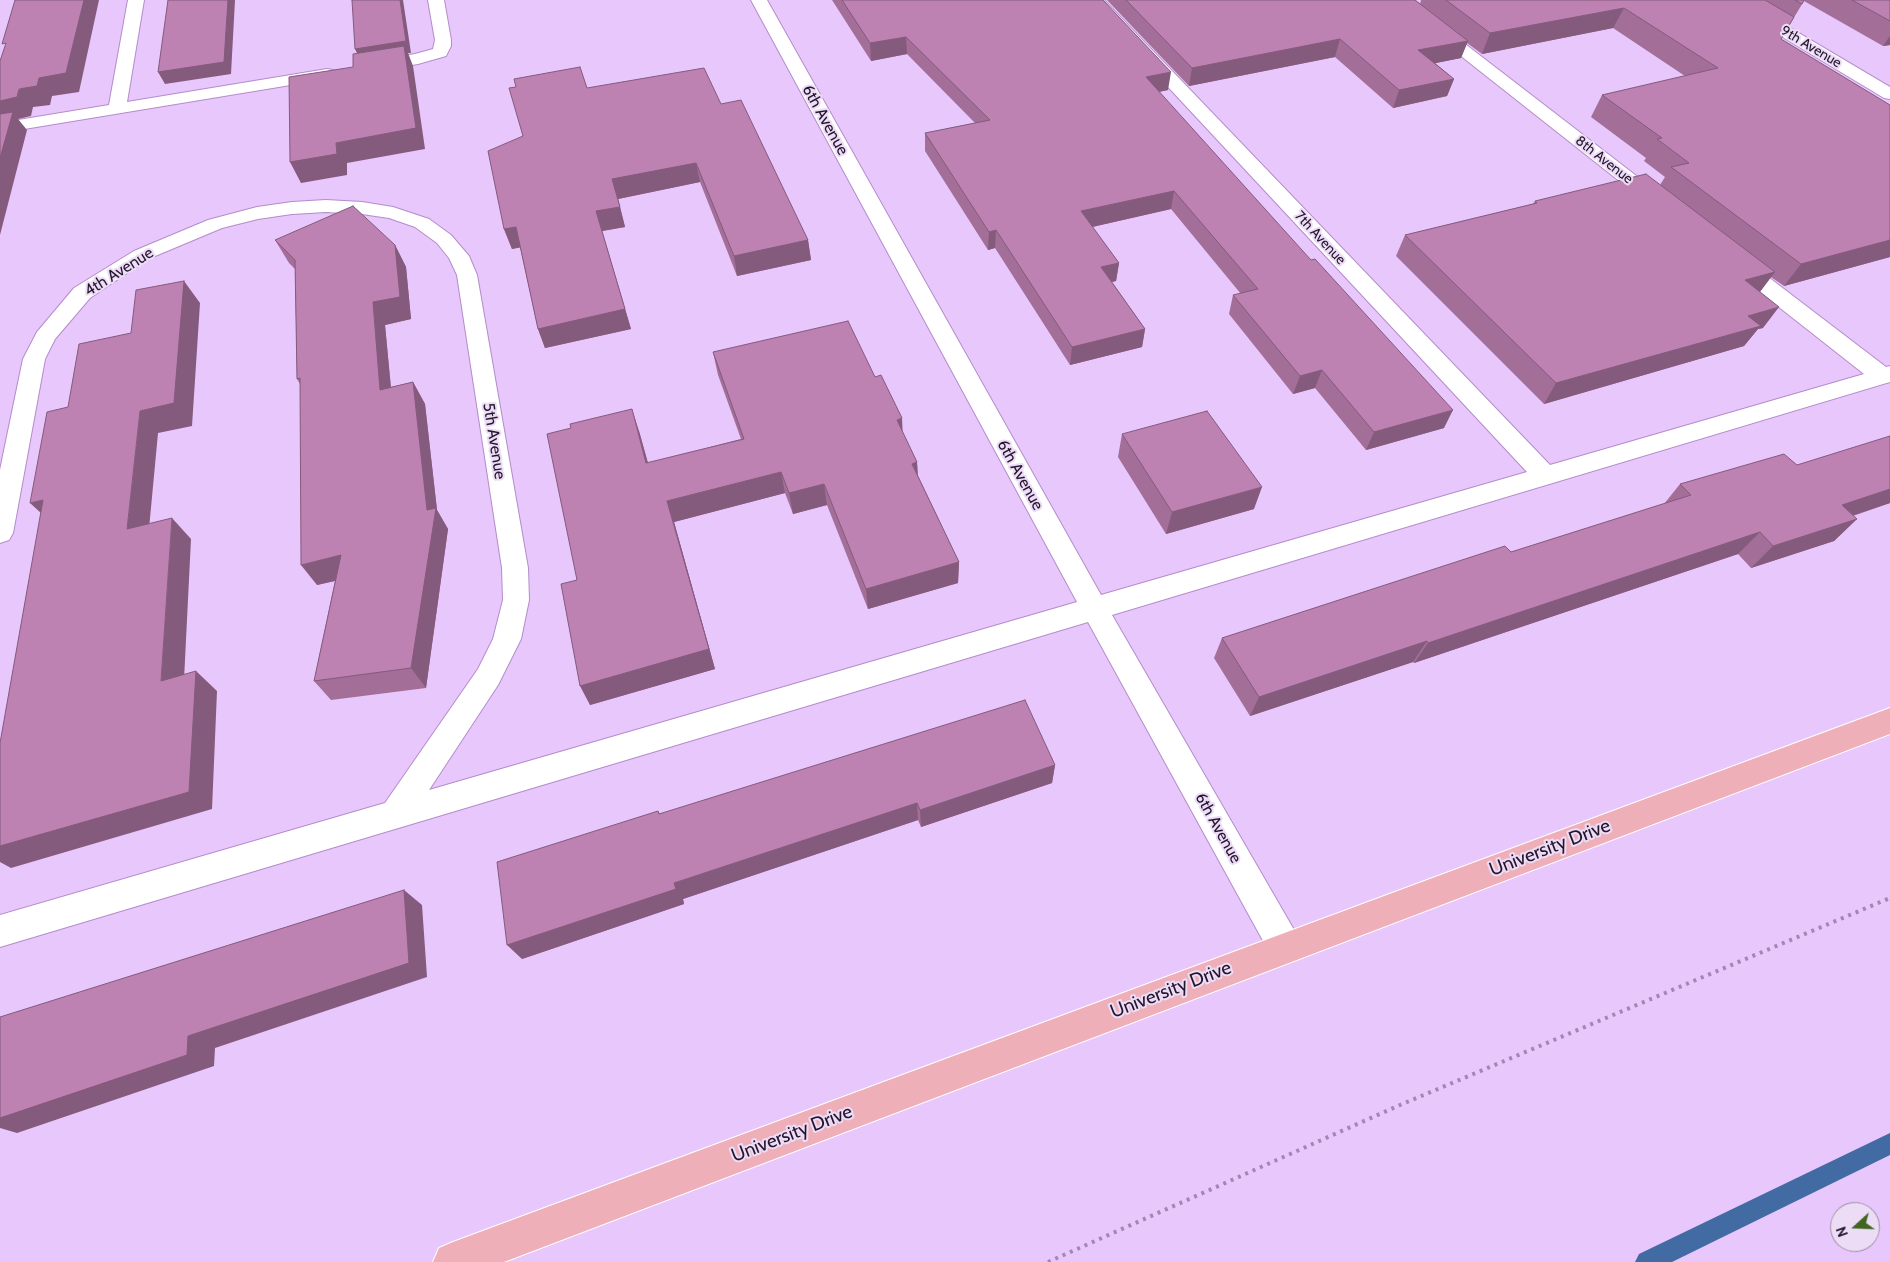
<!DOCTYPE html>
<html>
<head>
<meta charset="utf-8">
<style>
  body { margin:0 }
  #map { position:relative; width:1890px; height:1262px; overflow:hidden; background:#e8c7fc; font-family:Cabin,sans-serif }
  canvas { display:block }
  .north { position:absolute; left:1830px; top:1202px; width:50px; height:50px; box-sizing:border-box; background:#ecdcf6; border:1px solid #9c8ca6; border-radius:50%; rotate:250deg; font-size:14px; font-weight:700; line-height:20px; text-align:center; color:#24152d }
  .north::after { content:''; display:block; margin:auto; width:18px; height:22px; background:#416620; clip-path:polygon(50% 0,100% 100%,50% 72%,0 100%) }
</style>
</head>
<body>
<div id="map">
<canvas width="1890" height="1262"></canvas>
<div class="north">N</div>
</div>
<script>
const c = document.querySelector('canvas').getContext('2d');
c.lineJoin = 'round';
function poly(rows) {
  const path = new Path2D();
  for (const r of rows) {
    path.moveTo(r[0], r[1]);
    for (let i = 2; i < r.length; i += 2) path.lineTo(r[i], r[i + 1]);
  }
  return path;
}
function fillPath(path, color) {
  c.fillStyle = color;
  c.fill(path, 'evenodd');
}
function stroke(path, color, width, dash) {
  c.strokeStyle = color;
  c.lineWidth = width;
  c.lineCap = dash ? 'butt' : 'round';
  c.setLineDash(dash || []);
  c.stroke(path);
}
function write(font, color, halo, rows, align = 'center') {
  c.font = font + ' Cabin,sans-serif';
  c.lineWidth = 4;
  c.setLineDash([]);
  c.textBaseline = 'middle';
  c.strokeStyle = halo;
  c.fillStyle = color;
  for (const [text, x, y, turn = 0] of rows) {
    c.save();
    c.translate(x, y);
    c.rotate((+turn || 0) * Math.PI / 180);
    c.textAlign = isNaN(turn) ? turn : align;
    if (halo) c.strokeText(text, 0, 0);
    c.fillText(text, 0, 0);
    c.restore();
  }
}
const stream = poly([
  [1890,1133,1890,1155,1672,1262,1635,1262,1639,1254,1890,1133]
]);
const path = poly([
  [1048,1262,1400,1105,1890,898]
]);
const minor = poly([
  [128,0,144,0,127,102,327,69,333,70,336,74,333,78,327,79,0,133,0,123,109,105,128,0],
  [428,0,444,0,451,40,451,46,446,56,418,64,374,71,368,70,365,66,368,62,415,54,433,49,435,40,428,0],
  [751,0,767,0,1101,595,1527,472,1087,0,1104,0,1550,465,1864,374,1728,267,1725,262,1728,257,1735,256,1742,257,1886,367,1890,366,1890,382,1112,615,1297,935,1302,947,1297,959,1285,964,1273,959,1088,622,0,947,0,915,385,803,478,669,493,639,503,600,502,568,457,275,449,258,437,243,415,227,389,218,362,214,326,212,292,214,258,219,222,228,148,259,90,298,55,339,45,359,13,533,9,540,0,543,0,470,23,359,37,332,74,288,134,251,208,220,257,207,292,202,326,200,362,202,393,207,429,219,451,235,469,256,477,275,528,568,529,600,521,639,498,685,429,790,1077,602,751,0],
  [1390,0,1408,0,1665,198,1668,202,1665,206,1658,208,1651,206,1390,0],
  [1724,0,1743,0,1890,87,1890,99,1884,98,1726,3,1724,0]
]);
const major = poly([
  [1890,708,1890,734,504,1262,433,1262,439,1248,453,1242,1890,708]
]);
const wall = poly([
  [832,0,1103,0,1168,90,1159,92,1444,428,1366,450,1315,388,1293,394,1229,314,1233,295,1241,294,1171,209,1092,227,1119,263,1116,281,1112,282,1145,329,1142,347,1070,365,995,248,988,250,925,151,925,133,975,123,907,54,871,61],
  [1107,0,1415,0,1420,4,1421,0,1890,0,1890,45,1883,46,1804,1,1781,39,1890,257,1784,286,1771,277,1760,292,1763,328,1758,329,1744,346,1544,404,1396,256,1405,235,1533,204,1535,201,1660,185,1665,177,1644,161,1646,158,1591,117,1602,95,1685,76,1613,28,1482,54,1467,43,1461,58,1435,63,1454,79,1447,96,1393,108,1335,57,1189,86],
  [721,104,808,240,811,260,737,276,700,182,618,199,625,227,602,231,631,329,545,348,538,329,520,247,512,249,504,229,523,136],
  [275,240,395,245,406,267,411,319,385,325,391,387,413,382,425,404,437,510,448,529,426,688,331,700,314,681,335,581,317,585,300,384,297,379,295,269,289,263],
  [713,352,875,377,917,462,918,476,959,562,958,583,868,609,827,505,793,514,785,493,674,522,715,669,590,705,577,580,639,431,648,463,741,439,718,375],
  [1122,434,1254,509,1166,534,1118,457],
  [1797,465,1890,503,1853,516,1857,519,1834,541,1751,568,1738,554,1414,663,1413,662,1250,716,1214,658,1222,638,1511,552,1664,504,1680,484],
  [1055,765,1052,783,921,827,918,820,683,899,684,904,522,959,658,811,660,814]
]);
const shadedWall = poly([
  [84,0,99,0,79,92,52,96,50,105,33,107,31,116,18,119,27,130,0,235,0,101,39,78],
  [228,0,235,0,231,74,165,84,158,72],
  [400,0,403,0,411,53,408,53,413,66,425,149,347,163,347,175,301,183,290,162,336,143,361,61,355,49],
  [1624,8,1613,28,1482,54,1490,33],
  [1890,36,1890,45,1883,46],
  [906,37,907,54,871,61,870,43],
  [1340,39,1335,57,1189,86,1192,68],
  [1468,41,1461,58,1412,68,1418,50],
  [1171,72,1168,90,1143,95,1146,77],
  [1454,79,1447,96,1393,108,1399,90],
  [696,163,700,182,618,199,625,227,602,231,631,329,545,348,538,329,612,179],
  [1174,191,1171,209,1079,230,1081,211],
  [516,227,523,247,512,249,504,229],
  [996,230,995,248,988,250,989,232],
  [808,240,811,260,737,276,734,256],
  [1890,240,1890,257,1784,286,1801,264],
  [395,245,406,267,411,319,385,325,393,412,380,390,373,302],
  [1119,263,1116,281,1098,285,1101,267],
  [1775,272,1759,293,1745,280],
  [184,281,200,303,192,426,158,433,147,550,127,529,140,411],
  [1779,307,1763,328,1758,329,1744,346,1544,404,1556,383,1748,316],
  [1145,329,1142,347,1070,365,1072,347],
  [1322,370,1315,388,1293,394,1300,376],
  [413,382,425,404,437,510,448,529,426,688,411,668,427,510],
  [632,409,639,431,654,485,646,463],
  [1453,410,1444,428,1366,450,1374,432],
  [902,418,903,440,897,420],
  [917,462,918,484,912,464],
  [781,472,785,493,674,522,715,669,590,705,580,686,667,501],
  [824,484,827,505,793,514,789,493],
  [1262,487,1254,509,1166,534,1172,512],
  [1890,489,1890,503,1818,527,1842,505],
  [43,500,53,524,30,503],
  [172,518,191,539,183,700,161,681],
  [1857,519,1834,541,1751,568,1773,546],
  [1760,532,1738,554,1414,663,1428,643],
  [341,555,356,576,317,585,301,565],
  [959,562,958,583,868,609,866,589],
  [1427,641,1413,662,1250,716,1259,697],
  [196,671,217,691,212,809,11,868,0,862,0,846],
  [1055,765,1052,783,921,827,920,810],
  [917,803,918,820,683,899,684,904,522,959,507,945,674,883],
  [404,890,422,905,427,977,215,1048,214,1066,17,1133,0,1128,0,1118,188,1036]
]);
const building = poly([
  [15,0,84,0,66,73,39,78,37,86,19,89,17,97,0,101,0,61,6,43,2,44,15,0],
  [168,0,228,0,224,62,158,72,168,0],
  [352,0,400,0,406,41,355,49,352,0],
  [842,0,1103,0,1171,72,1146,77,1311,260,1315,259,1453,410,1374,432,1322,370,1300,376,1233,295,1258,289,1174,191,1081,211,1119,263,1101,267,1145,329,1072,347,996,230,989,232,925,133,990,120,906,37,870,43,842,0],
  [1126,0,1415,0,1468,41,1418,50,1454,79,1399,90,1340,39,1192,68,1126,0],
  [1446,0,1765,0,1794,17,1781,39,1890,105,1890,240,1801,264,1671,167,1689,163,1657,139,1662,138,1602,95,1718,68,1624,8,1490,33,1446,0],
  [1795,0,1804,0,1802,4,1795,0],
  [1852,0,1890,0,1890,21,1852,0],
  [404,46,416,128,336,143,337,154,290,162,289,77,353,67,353,54,404,46],
  [580,67,587,88,704,68,721,104,741,100,808,240,734,256,696,163,612,179,620,207,596,211,625,309,538,329,516,227,504,229,488,151,523,136,509,88,516,87,514,79,580,67],
  [13,112,0,158,0,114,13,112],
  [1646,174,1775,272,1745,280,1779,307,1748,316,1761,326,1556,383,1405,235,1537,203,1535,201,1646,174],
  [353,206,395,245,400,297,373,302,380,390,413,382,427,510,436,508,411,668,314,681,341,555,301,565,300,378,297,379,295,260,275,240,353,206],
  [184,281,174,403,140,411,127,529,172,518,161,681,196,671,189,792,0,846,0,743,43,500,30,503,47,412,68,407,79,344,131,333,136,290,184,281],
  [848,321,875,377,881,375,902,418,897,420,917,462,912,464,959,562,866,589,824,484,789,493,781,472,667,501,709,649,580,686,561,584,577,580,547,434,571,428,570,424,632,409,646,463,744,439,713,352,848,321],
  [1207,411,1262,487,1172,512,1122,434,1207,411],
  [1890,436,1890,489,1842,505,1857,519,1773,546,1760,532,1428,643,1427,641,1259,697,1222,638,1505,546,1511,552,1691,495,1680,484,1784,454,1797,465,1890,436],
  [1025,700,1055,765,920,810,917,803,674,883,676,889,507,945,497,862,658,811,659,814,1025,700],
  [404,890,409,963,188,1036,187,1055,0,1118,0,1017,404,890]
]);
const farStreetnames = [
  ["9th Avenue",1811,47,31],
  ["8th Avenue",1604,160,38],
  ["7th Avenue",1320,238,47]
];
const streetNames = [
  ["6th Avenue",825,120,61],
  ["4th Avenue",119,272,-32],
  ["5th Avenue",494,441,81],
  ["6th Avenue",1020,475,61],
  ["6th Avenue",1218,828,61]
];
const nearStreetnames = [
  ["University Drive",1550,848,-21],
  ["University Drive",1171,990,-21],
  ["University Drive",792,1134,-21]
];
fillPath(stream, '#426aa3');
stroke(minor, '#b48cca', 2);
stroke(major, '#fff', 2);
stroke(path, '#a287b2', 4, [3, 5]);
fillPath(minor, '#fff');
fillPath(major, '#efafb8');
fillPath(wall, '#a36f99');
fillPath(shadedWall, '#845a7d');
fillPath(building, '#bd81b2');
stroke(building, '#845a7d', 1);
write('14px', '#24152d', '#ecdcf6', farStreetnames);
write('16px', '#24152d', '#ecdcf6', streetNames);
write('19px', '#24152d', '#ecdcf6', nearStreetnames);
</script>
</body>
</html>
